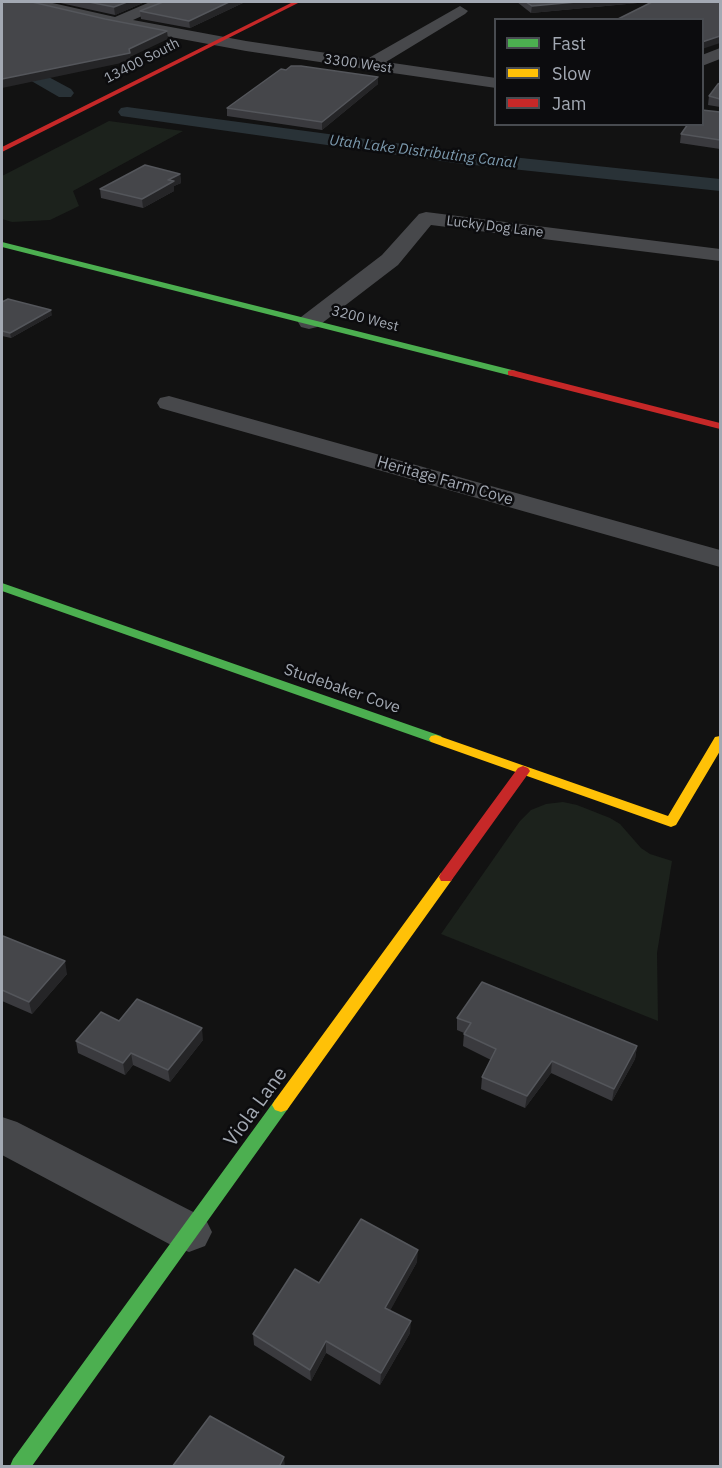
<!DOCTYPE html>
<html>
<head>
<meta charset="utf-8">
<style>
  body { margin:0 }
  #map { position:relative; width:722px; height:1468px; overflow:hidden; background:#121212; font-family:"IBM Plex Sans",sans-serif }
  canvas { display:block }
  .frame { position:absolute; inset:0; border:3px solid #a3a9b3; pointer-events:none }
  .legend { position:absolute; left:494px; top:18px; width:210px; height:108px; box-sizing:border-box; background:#0c0c0e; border:2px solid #484b50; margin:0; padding:8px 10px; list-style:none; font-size:18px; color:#a3a9b3 }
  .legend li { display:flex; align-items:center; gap:12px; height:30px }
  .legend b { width:30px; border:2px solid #484b50 }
</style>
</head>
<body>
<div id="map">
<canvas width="722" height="1468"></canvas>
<div class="frame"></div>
<ul class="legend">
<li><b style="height:8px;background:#4caf50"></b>Fast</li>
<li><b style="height:8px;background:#ffc107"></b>Slow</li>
<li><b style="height:8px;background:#c62828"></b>Jam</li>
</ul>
</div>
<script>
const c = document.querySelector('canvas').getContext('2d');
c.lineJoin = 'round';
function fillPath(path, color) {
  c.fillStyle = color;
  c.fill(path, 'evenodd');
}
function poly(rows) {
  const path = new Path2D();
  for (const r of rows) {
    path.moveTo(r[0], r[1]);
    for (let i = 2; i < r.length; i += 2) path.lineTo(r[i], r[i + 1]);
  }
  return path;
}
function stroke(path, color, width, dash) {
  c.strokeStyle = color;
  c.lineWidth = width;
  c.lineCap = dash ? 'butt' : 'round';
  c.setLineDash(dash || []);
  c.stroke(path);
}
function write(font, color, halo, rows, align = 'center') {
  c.font = font + ' "IBM Plex Sans",sans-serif';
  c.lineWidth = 5;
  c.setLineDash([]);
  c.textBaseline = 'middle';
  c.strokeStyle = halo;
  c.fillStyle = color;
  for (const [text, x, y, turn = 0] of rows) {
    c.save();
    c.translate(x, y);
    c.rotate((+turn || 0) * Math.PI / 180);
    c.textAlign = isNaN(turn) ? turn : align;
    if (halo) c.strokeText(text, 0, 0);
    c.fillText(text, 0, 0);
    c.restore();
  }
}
const green = poly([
  [109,121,183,131,73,191,79,206,50,220,12,222,2,219,2,176],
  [563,802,577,805,610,818,620,824,641,848,650,854,672,861,657,953,658,1021,441,934,520,821,531,810,546,804]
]);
const canal = poly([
  [2,52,71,89,74,93,71,97,59,97,2,64,2,52],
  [127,107,455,151,720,179,720,191,455,163,121,116,118,112,121,108,127,107]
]);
const street = poly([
  [23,2,48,2,115,17,150,2,169,2,167,5,133,20,246,41,367,59,460,6,468,11,465,14,386,62,496,78,496,88,372,70,367,71,360,68,246,51,106,25,26,5,23,2],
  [720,48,720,59,702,66,702,55,720,48],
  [426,212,720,249,720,261,431,225,398,265,317,327,309,329,301,327,298,322,301,317,382,255,419,214,426,212],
  [169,396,720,550,720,567,160,408,157,403,160,398,169,396],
  [2,1117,17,1122,205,1218,212,1232,205,1246,189,1252,173,1246,2,1155,2,1117]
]);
const fast = poly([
  [2,242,516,371,517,373,512,376,2,247,2,242],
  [2,583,441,736,443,739,441,742,431,742,2,591,2,583],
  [281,1098,287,1100,290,1105,287,1110,32,1466,10,1466,13,1459,275,1100,281,1098]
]);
const slow = poly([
  [436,735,668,816,715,737,720,736,720,751,676,825,671,827,431,742,429,739,431,736,436,735],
  [446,872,451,873,453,877,451,881,287,1110,281,1112,275,1110,272,1105,275,1100,441,873,446,872]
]);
const jam = poly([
  [293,2,300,2,2,152,2,147,293,2],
  [512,370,720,423,720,429,508,375,508,371,512,370],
  [523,766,528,768,530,771,528,774,451,881,441,881,439,877,441,873,518,768,523,766]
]);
const wall = poly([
  [56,2,145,2,115,15],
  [245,2,190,28,141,19,140,11],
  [517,2,648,2,531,13],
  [286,70,378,77,378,84,322,130,227,116,227,108],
  [720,83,720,107,708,105,709,96],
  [720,112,720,149,680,143,681,134],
  [180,174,181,183,174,186,174,191,143,208,101,198,100,189],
  [2,302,52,315,11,338,2,336],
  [2,938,67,974,32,1014,2,1001],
  [457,1018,637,1046,635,1059,612,1101,551,1073,525,1108,481,1089,482,1077,491,1060,463,1046,464,1033,457,1030],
  [119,1021,203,1040,170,1082,133,1065,125,1075,78,1053,76,1041],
  [417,1262,390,1310,410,1333,380,1385,326,1353,311,1381,254,1345,253,1334]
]);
const shadedWall = poly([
  [127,2,145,2,115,15,114,7],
  [229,2,245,2,190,28,189,21],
  [576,2,648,2,531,13,532,6],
  [167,31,168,39,130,57,131,61,2,88,2,79,129,49],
  [720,36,720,43,702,49,702,42],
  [378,77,378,84,322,130,322,122],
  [180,174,181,183,174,186,174,191,143,208,142,199,168,180],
  [51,310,52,315,11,338,10,333],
  [65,961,67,974,32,1014,29,1002],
  [202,1028,203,1040,170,1082,168,1070],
  [637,1046,635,1059,612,1101,614,1089],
  [131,1053,133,1065,125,1075,123,1063],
  [552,1061,551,1073,525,1108,527,1096],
  [418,1250,417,1262,385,1320,385,1308],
  [411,1321,410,1333,380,1385,381,1373],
  [326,1341,326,1353,311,1381,310,1370],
  [284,1457,285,1467,279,1467]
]);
const building = poly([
  [2,2,32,2,105,19,167,31,129,49,130,53,2,79,2,2],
  [89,2,127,2,114,7,89,2],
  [163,2,229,2,189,21,140,11,163,2],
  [526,2,576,2,532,6,526,2],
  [652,2,720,2,720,36,702,42,702,20,616,20,652,2],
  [291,66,301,66,378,77,322,122,227,108,281,69,286,70,291,66],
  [720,83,720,99,709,96,718,84,720,83],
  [702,110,720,112,720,140,681,134,688,124,702,124,702,110],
  [145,165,180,174,168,180,174,181,142,199,100,189,145,165],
  [8,299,51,310,10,333,2,331,2,302,8,299],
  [3,936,65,961,29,1002,2,990,2,938,3,936],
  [482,982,637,1046,614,1089,552,1061,527,1096,482,1077,496,1049,464,1034,471,1023,457,1018,482,982],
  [137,999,202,1028,168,1070,131,1053,123,1063,76,1041,101,1012,119,1021,137,999],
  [361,1219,418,1250,385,1308,411,1321,381,1373,326,1341,310,1370,253,1334,295,1269,319,1283,361,1219],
  [210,1416,284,1457,279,1467,172,1467,210,1416]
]);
const farStreetnames = [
  ["13400 South",142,61,-27],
  ["3300 West",358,64,8],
  ["Lucky Dog Lane",495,227,7],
  ["3200 West",365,319,14]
];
const farWaternames = [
  ["Utah Lake Distributing Canal",423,152,7]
];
const streetNames = [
  ["Heritage Farm Cove",445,481,16],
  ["Studebaker Cove",342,689,19]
];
const nearStreetnames = [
  ["Viola Lane",256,1107,-54]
];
fillPath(green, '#1c221c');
fillPath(canal, '#293237');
fillPath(street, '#47484b');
fillPath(fast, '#4caf50');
fillPath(slow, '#ffc107');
fillPath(jam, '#c62828');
fillPath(wall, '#3a3a3e');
fillPath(shadedWall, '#252527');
fillPath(building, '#45464a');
stroke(building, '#54565b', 1.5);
write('14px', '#a3a9b3', '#0c0c0e', farStreetnames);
write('italic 15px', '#7b99ad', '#0c0c0e', farWaternames);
write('16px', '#a3a9b3', '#0c0c0e', streetNames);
write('20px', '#a3a9b3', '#0c0c0e', nearStreetnames);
</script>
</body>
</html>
